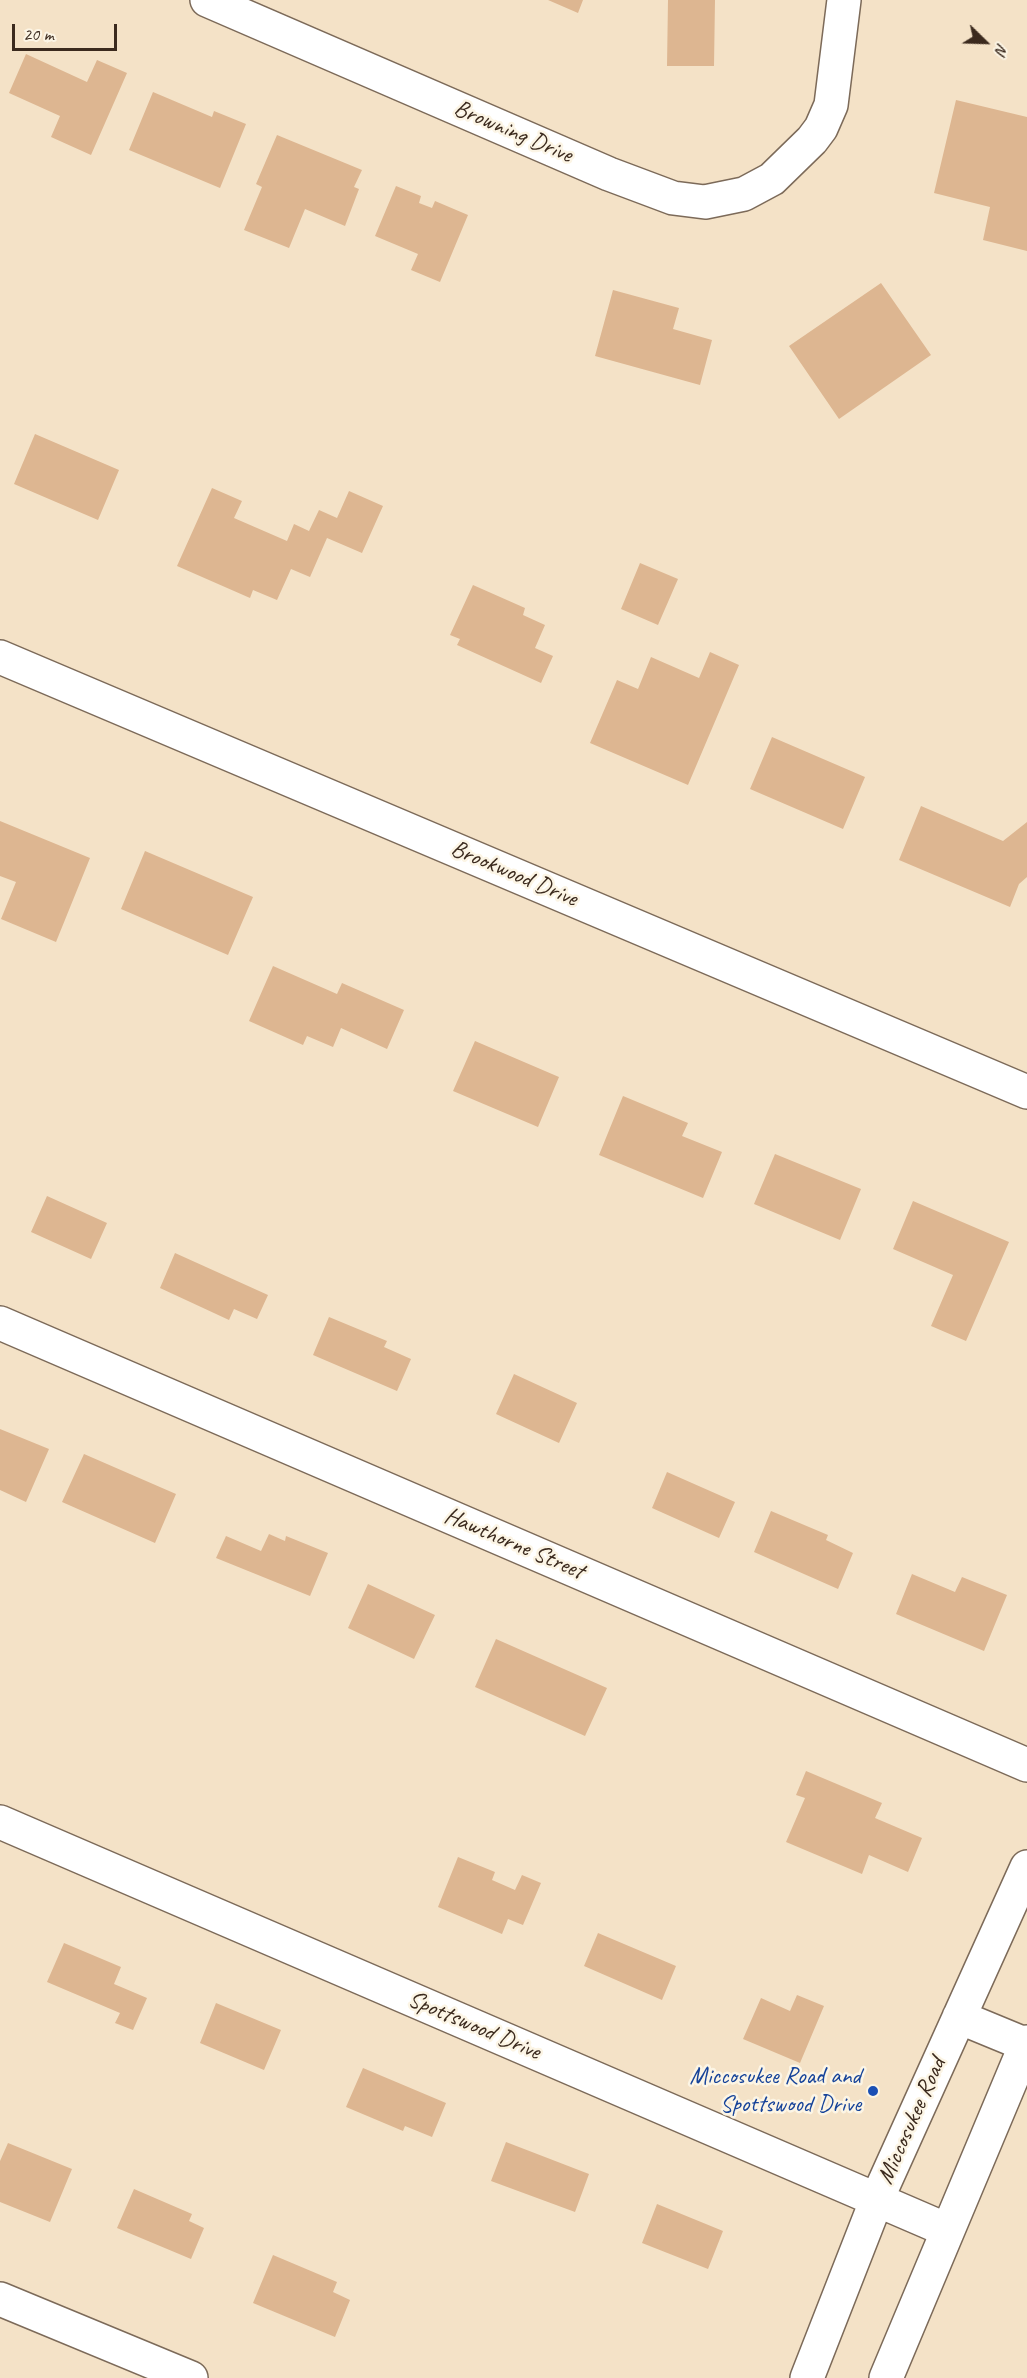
<!DOCTYPE html>
<html>
<head>
<meta charset="utf-8">
<style>
  body { margin:0 }
  #map { position:relative; width:1027px; height:2378px; overflow:hidden; background:#f4e2c7; font-family:Caveat,sans-serif }
  canvas { display:block }
  .north { position:absolute; left:955px; top:12px; width:60px; height:60px; -webkit-text-stroke:4px #fcf5e5; paint-order:stroke; rotate:113deg; font-size:16px; font-weight:700; line-height:24px; text-align:center; color:#3b2a1e }
  .north::after { content:''; display:block; margin:auto; width:21px; height:27px; background:#3b2a1e; clip-path:polygon(50% 0,100% 100%,50% 72%,0 100%) }
  .scale { position:absolute; left:12px; top:24px; width:105px; height:27px; box-sizing:border-box; border:3px solid #3b2a1e; border-top:0; padding-left:8px; font-size:18px; line-height:21px; white-space:nowrap; color:#3b2a1e; -webkit-text-stroke:4px #fcf5e5; paint-order:stroke }
</style>
</head>
<body>
<div id="map">
<canvas width="1027" height="2378"></canvas>
<div class="north">N</div>
<div class="scale">20 m</div>
</div>
<script>
const c = document.querySelector('canvas').getContext('2d');
c.lineJoin = 'round';
function fillPath(path, color) {
  c.fillStyle = color;
  c.fill(path, 'evenodd');
}
function poly(rows) {
  const path = new Path2D();
  for (const r of rows) {
    path.moveTo(r[0], r[1]);
    for (let i = 2; i < r.length; i += 2) path.lineTo(r[i], r[i + 1]);
  }
  return path;
}
function stroke(path, color, width, dash) {
  c.strokeStyle = color;
  c.lineWidth = width;
  c.lineCap = dash ? 'butt' : 'round';
  c.setLineDash(dash || []);
  c.stroke(path);
}
function write(font, color, halo, rows, align = 'center') {
  c.font = font + ' Caveat,sans-serif';
  c.lineWidth = 5;
  c.setLineDash([]);
  c.textBaseline = 'middle';
  c.strokeStyle = halo;
  c.fillStyle = color;
  for (const [text, x, y, turn = 0] of rows) {
    c.save();
    c.translate(x, y);
    c.rotate((+turn || 0) * Math.PI / 180);
    c.textAlign = isNaN(turn) ? turn : align;
    if (halo) c.strokeText(text, 0, 0);
    c.fillText(text, 0, 0);
    c.restore();
  }
}
const building = poly([
  [548,0,583,0,578,13],
  [668,0,715,0,714,66,667,66],
  [26,54,87,82,97,60,127,73,91,155,51,137,60,116,9,93],
  [153,92,212,117,214,111,246,124,220,188,129,150],
  [956,100,1027,117,1027,251,983,240,990,207,934,193],
  [277,135,362,170,354,187,359,189,345,226,305,209,289,248,244,230,262,187,256,184],
  [396,186,421,196,419,203,432,208,435,201,468,215,440,282,411,270,418,254,375,236],
  [881,283,931,355,839,419,789,346],
  [613,290,679,308,673,329,712,340,700,385,595,356],
  [35,434,119,470,98,520,14,484],
  [212,488,242,501,234,518,287,541,294,524,309,531,319,510,337,518,349,491,383,506,362,553,327,538,310,577,291,569,277,600,253,590,250,598,177,566],
  [640,563,678,579,658,625,621,609],
  [473,585,525,608,523,615,545,625,535,648,553,656,541,683,457,645,460,639,450,635],
  [710,652,739,665,688,785,590,743,617,680,638,689,651,657,699,678],
  [772,737,865,777,843,829,750,789],
  [921,806,1003,841,1027,822,1027,877,1019,884,1010,907,899,860],
  [0,821,90,858,56,942,1,919,16,882,0,876],
  [145,851,253,897,228,955,121,909],
  [273,966,337,994,342,983,404,1010,387,1049,341,1028,333,1047,307,1036,303,1045,249,1021],
  [475,1041,559,1077,538,1127,453,1091],
  [623,1096,688,1123,682,1136,722,1152,703,1198,599,1155],
  [775,1154,861,1189,840,1240,754,1204],
  [47,1196,107,1223,91,1259,31,1232],
  [913,1201,1009,1242,966,1341,931,1326,953,1275,893,1249],
  [175,1253,268,1295,257,1319,234,1309,229,1320,160,1288],
  [329,1317,387,1341,384,1347,411,1359,397,1391,313,1355],
  [514,1374,577,1403,559,1443,496,1414],
  [0,1429,49,1449,26,1502,0,1490],
  [84,1454,176,1494,155,1543,62,1502],
  [667,1472,735,1502,719,1538,652,1508],
  [771,1511,828,1535,826,1540,853,1553,838,1589,754,1552],
  [269,1534,285,1541,286,1536,328,1553,310,1596,216,1558,226,1536,261,1551],
  [912,1574,955,1592,962,1577,1007,1595,984,1651,896,1614],
  [368,1584,435,1615,414,1659,348,1628],
  [496,1639,607,1688,585,1736,475,1687],
  [806,1771,882,1803,875,1818,922,1838,908,1872,869,1855,862,1874,786,1842,805,1798,796,1795],
  [458,1857,495,1872,492,1880,515,1890,522,1875,541,1883,523,1925,508,1919,502,1934,438,1907],
  [598,1933,676,1966,662,2000,584,1966],
  [64,1943,121,1967,114,1984,147,1998,133,2030,115,2023,120,2013,47,1982],
  [797,1995,824,2006,800,2063,743,2039,761,1998,790,2011],
  [216,2003,281,2030,264,2070,200,2043],
  [363,2068,446,2103,432,2137,405,2126,403,2131,346,2107],
  [506,2142,589,2174,575,2212,491,2181],
  [8,2143,72,2169,50,2222,0,2202,0,2161],
  [134,2189,192,2214,189,2221,204,2228,191,2259,117,2228],
  [657,2204,723,2231,708,2269,642,2243],
  [273,2255,337,2282,333,2292,350,2300,335,2337,253,2303]
]);
const minor = poly([
  [207,0,609,174,673,198,705,202,744,194,772,179,812,140,821,128,831,105,844,0],
  [0,657,1027,1092],
  [0,1323,1027,1765],
  [0,1822,947,2230],
  [959,2017,1027,2045],
  [0,2299,191,2378],
  [807,2378,877,2199,1027,1867],
  [886,2378,1027,2042]
]);
const markers = [
  [873,2091,6,"#1a4fb4"]
];
const streetNames = [
  ["Browning Drive",513,132,23],
  ["Brookwood Drive",514,874,23],
  ["Hawthorne Street",514,1544,23],
  ["Spottswood Drive",474,2026,23],
  ["Miccosukee Road",912,2121,-66]
];
const transitNames = [
  ["Miccosukee Road and",861,2077],
  ["Spottswood Drive",861,2105]
];
fillPath(building, '#ddb691');
stroke(minor, '#7c6a59', 36);
stroke(minor, '#fff', 33);
for (const [x, y, r, color] of markers) {
  const dot = new Path2D();
  dot.arc(x, y, r, 0, 2 * Math.PI);
  c.fillStyle = color;
  c.fill(dot);
  stroke(dot, '#fcf5e5', 2);
}
write('24px', '#3b2a1e', '#fcf5e5', streetNames);
write('24px', '#164399', '#fcf5e5', transitNames, 'right');
</script>
</body>
</html>
